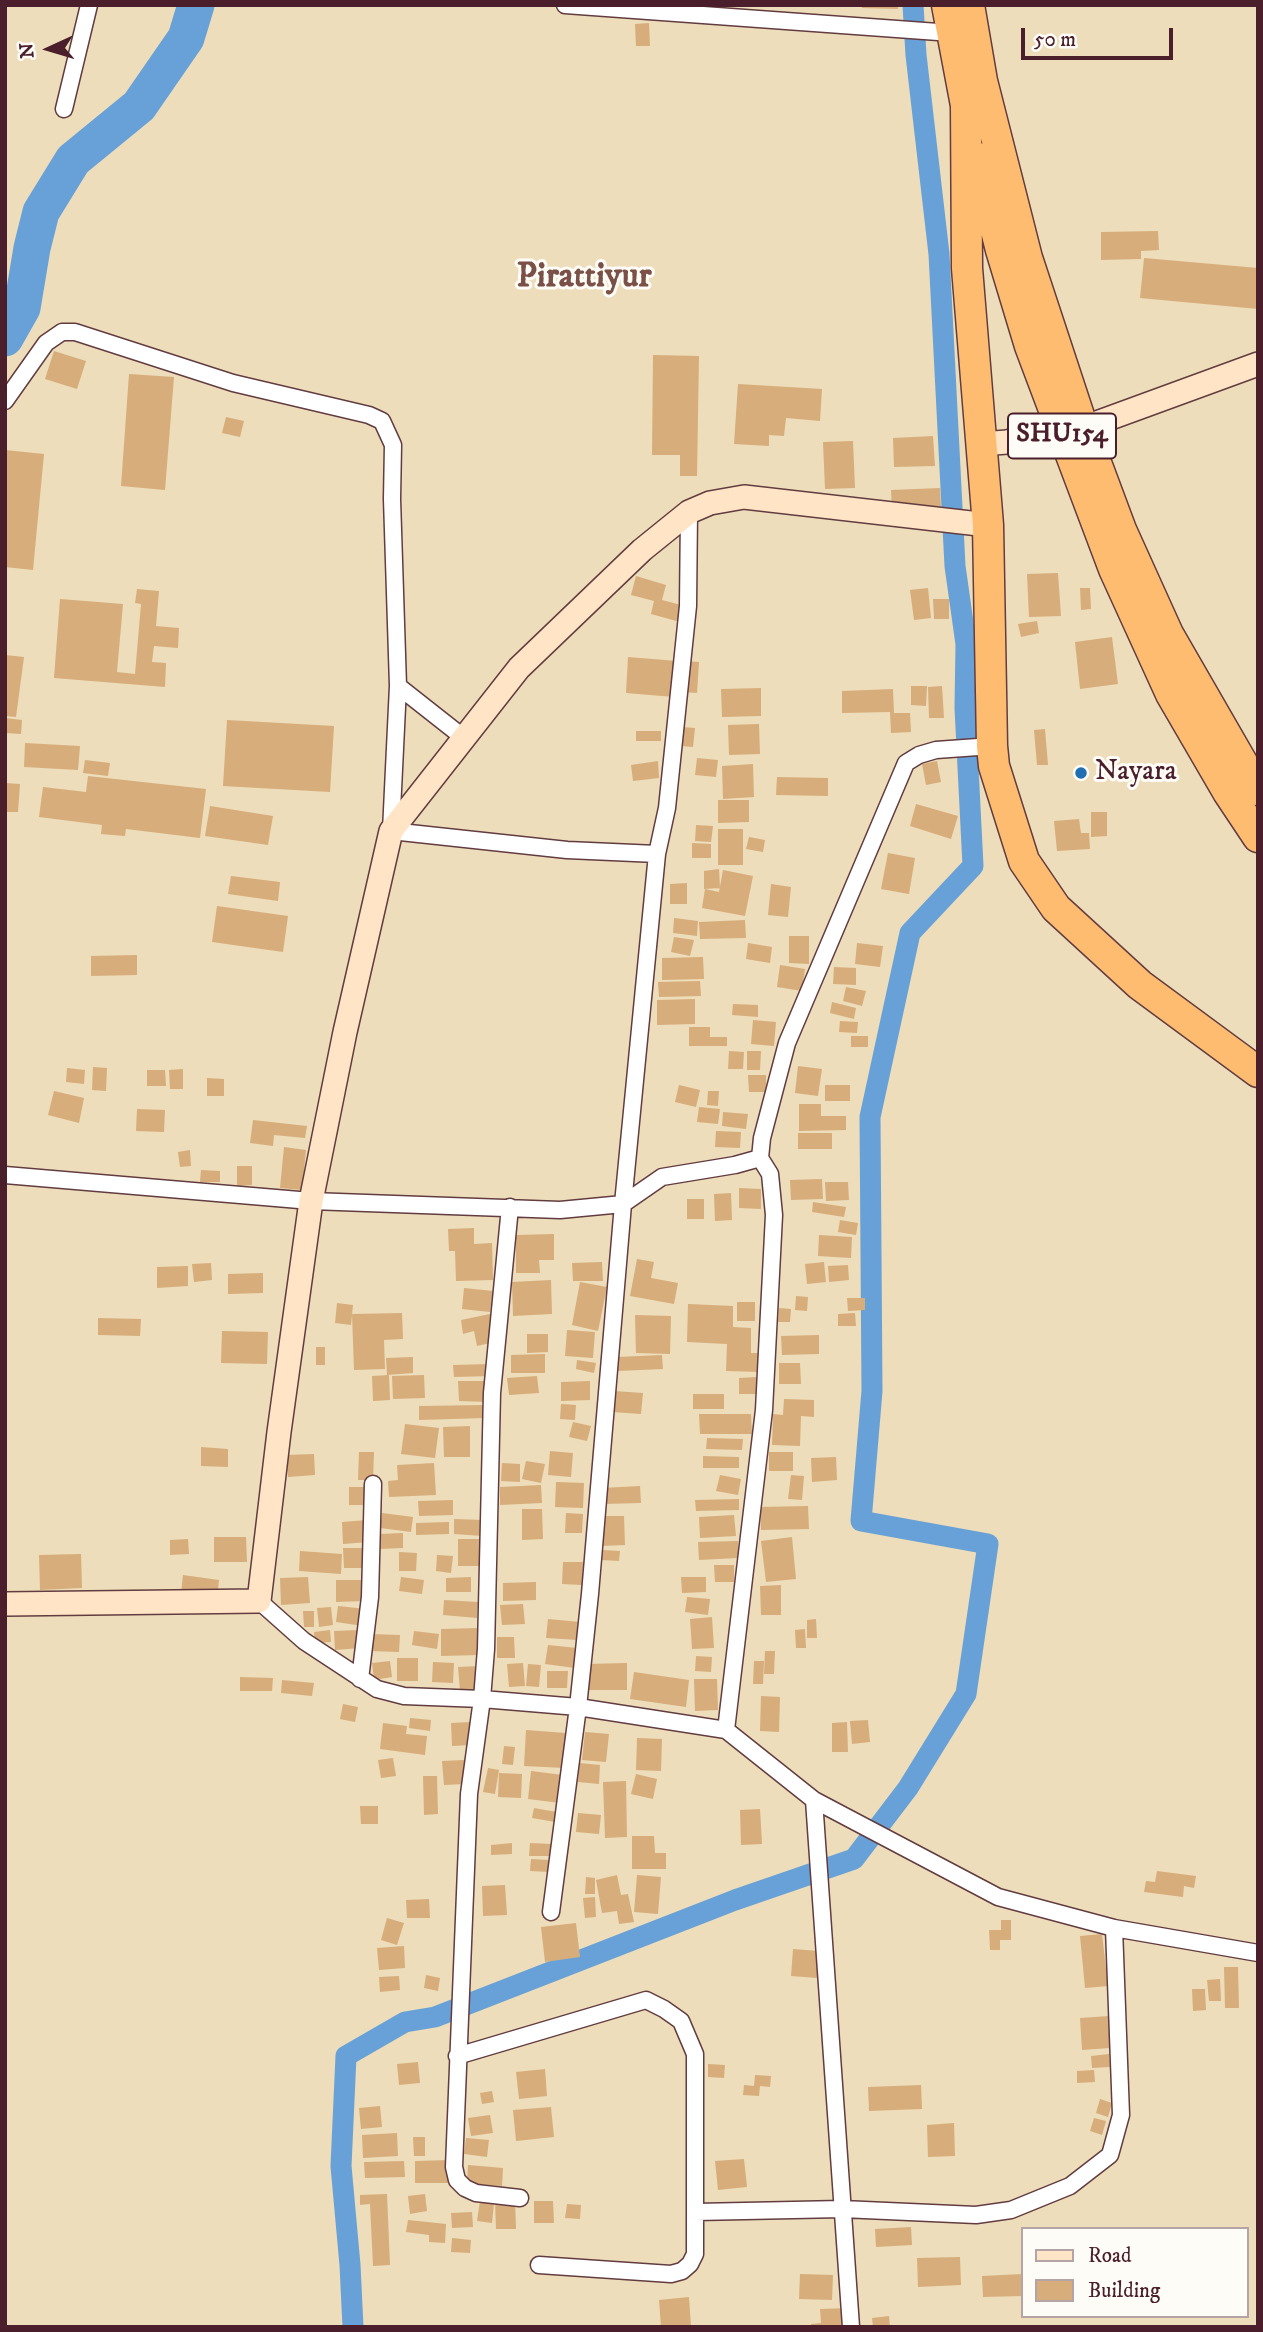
<!DOCTYPE html>
<html>
<head>
<meta charset="utf-8">
<style>
  body { margin:0 }
  #map { position:relative; width:1263px; height:2332px; overflow:hidden; background:#edddba; font-family:"IM FELL DW Pica",serif }
  canvas { display:block }
  .frame { position:absolute; inset:0; border:7px solid #4a1f2b; pointer-events:none }
  .legend { position:absolute; left:1021px; top:2227px; width:228px; height:91px; box-sizing:border-box; background:#fdfcf7; border:2px solid #b5a4a5; margin:0; padding:9px 12px; list-style:none; font-size:21px; color:#4a1f2b }
  .legend li { display:flex; align-items:center; gap:14px; height:35px }
  .legend b { width:35px; border:2px solid #b5a4a5 }
  .north { position:absolute; left:14px; top:14px; width:70px; height:70px; -webkit-text-stroke:5px #fdfcf7; paint-order:stroke; rotate:266deg; font-size:19px; font-weight:700; line-height:28px; text-align:center; color:#4a1f2b }
  .north::after { content:''; display:block; margin:auto; width:24px; height:32px; background:#4a1f2b; clip-path:polygon(50% 0,100% 100%,50% 72%,0 100%) }
  .scale { position:absolute; left:1021px; top:28px; width:152px; height:32px; box-sizing:border-box; border:4px solid #4a1f2b; border-top:0; padding-left:9px; font-size:21px; line-height:24px; white-space:nowrap; color:#4a1f2b; -webkit-text-stroke:5px #fdfcf7; paint-order:stroke }
</style>
</head>
<body>
<div id="map">
<canvas width="1263" height="2332"></canvas>
<div class="frame"></div>
<ul class="legend">
<li><b style="height:9px;background:#ffe4c6"></b>Road</li>
<li><b style="height:19px;background:#d7ad7b"></b>Building</li>
</ul>
<div class="north">N</div>
<div class="scale">50 m</div>
</div>
<script>
const c = document.querySelector('canvas').getContext('2d');
c.lineJoin = 'round';
function poly(rows) {
  const path = new Path2D();
  for (const r of rows) {
    path.moveTo(r[0], r[1]);
    for (let i = 2; i < r.length; i += 2) path.lineTo(r[i], r[i + 1]);
  }
  return path;
}
function stroke(path, color, width, dash) {
  c.strokeStyle = color;
  c.lineWidth = width;
  c.lineCap = dash ? 'butt' : 'round';
  c.setLineDash(dash || []);
  c.stroke(path);
}
function fillPath(path, color) {
  c.fillStyle = color;
  c.fill(path, 'evenodd');
}
function write(font, color, halo, rows, align = 'center') {
  c.font = font + ' "IM FELL DW Pica",serif';
  c.lineWidth = 6;
  c.setLineDash([]);
  c.textBaseline = 'middle';
  c.strokeStyle = halo;
  c.fillStyle = color;
  for (const [text, x, y, turn = 0] of rows) {
    c.save();
    c.translate(x, y);
    c.rotate((+turn || 0) * Math.PI / 180);
    c.textAlign = isNaN(turn) ? turn : align;
    if (halo) c.strokeText(text, 0, 0);
    c.fillText(text, 0, 0);
    c.restore();
  }
}
const canal = poly([
  [353,2327,350,2265,341,2166,346,2056,405,2022,435,2017,735,1900,854,1859,908,1788,966,1694,988,1544,861,1521,872,1391,870,1117,910,933,973,866,965,708,966,644,955,566,939,254,916,55,913,5]
]);
const river = poly([
  [5,338,22,308,32,248,41,212,73,160,139,106,186,38,196,5]
]);
const building = poly([
  [862,5,898,5,898,9,862,8],
  [649,23,650,46,636,46,635,24],
  [1158,231,1159,250,1141,251,1141,259,1101,260,1101,232],
  [1144,258,1258,268,1258,309,1140,298],
  [54,351,86,361,77,389,45,379],
  [653,355,699,356,697,476,680,476,680,455,652,455],
  [129,374,174,377,165,490,121,486],
  [738,384,822,389,820,421,786,418,784,436,769,435,769,446,734,444],
  [226,417,244,421,240,437,222,433],
  [933,436,935,466,894,467,893,438],
  [853,441,855,488,825,489,823,442],
  [5,450,44,454,33,570,5,567],
  [940,488,941,507,892,509,891,490],
  [1058,573,1061,616,1029,617,1027,574],
  [636,576,666,585,662,600,685,606,680,622,651,614,654,601,631,595],
  [928,588,931,618,914,620,910,590],
  [1080,588,1090,588,1091,609,1081,610],
  [137,589,159,591,156,626,179,628,178,648,154,646,152,662,166,663,165,687,54,678,60,599,123,604,117,672,135,674,141,604,135,603],
  [933,599,949,599,949,619,934,619],
  [1037,621,1039,633,1021,637,1018,624],
  [1112,637,1118,684,1080,689,1075,642],
  [5,655,24,657,16,717,5,716],
  [628,657,677,661,674,697,626,693],
  [683,661,699,662,697,693,681,692],
  [911,686,927,686,926,706,911,705],
  [942,686,944,718,929,718,928,687],
  [761,688,761,716,722,717,721,689],
  [893,689,894,713,910,713,911,732,891,733,890,712,842,713,842,691],
  [5,718,22,720,21,734,5,733],
  [227,720,334,726,330,792,223,786],
  [759,724,760,754,729,755,728,725],
  [683,727,695,728,693,747,681,746],
  [1045,729,1048,765,1037,765,1034,730],
  [636,731,661,731,661,741,636,741],
  [25,743,80,746,78,770,24,767],
  [697,758,718,760,716,777,695,775],
  [85,760,110,763,108,776,83,773],
  [658,761,659,778,633,781,631,765],
  [937,761,941,782,926,785,922,764],
  [753,764,754,797,723,799,722,766],
  [88,776,206,789,200,838,126,829,125,836,101,834,102,825,39,817,43,787,86,792],
  [777,777,828,778,828,796,776,795],
  [5,783,20,784,18,812,5,812],
  [718,800,749,800,749,822,718,823],
  [916,804,958,816,951,839,910,826],
  [210,806,273,816,268,845,205,836],
  [1091,812,1107,812,1107,836,1091,837],
  [1079,819,1081,833,1089,833,1090,849,1057,851,1054,821],
  [696,825,713,826,711,842,695,841],
  [718,829,743,829,743,865,718,865],
  [749,837,765,840,763,852,746,849],
  [692,843,711,844,711,858,692,858],
  [888,853,915,858,909,894,881,889],
  [719,869,720,888,704,889,704,871],
  [723,870,753,876,745,916,702,908,705,889,719,892],
  [231,876,280,882,278,901,228,894],
  [687,883,687,904,670,904,670,884],
  [771,884,791,887,788,917,768,915],
  [217,906,288,916,283,952,212,942],
  [674,918,698,921,697,936,673,933],
  [745,920,746,938,700,939,699,922],
  [789,936,809,936,809,964,789,963],
  [674,937,694,940,690,956,671,952],
  [748,943,772,947,770,963,746,959],
  [857,943,883,946,880,967,855,964],
  [137,955,137,975,91,976,91,956],
  [703,957,704,979,662,980,662,958],
  [780,965,805,969,802,991,777,987],
  [834,967,856,968,856,985,833,984],
  [700,981,701,996,659,997,658,982],
  [846,987,866,991,862,1006,843,1001],
  [695,999,695,1024,657,1025,657,1000],
  [832,1002,856,1008,854,1019,830,1013],
  [733,1004,758,1005,758,1017,732,1015],
  [753,1020,776,1022,774,1046,751,1044],
  [840,1021,858,1022,857,1033,839,1032],
  [689,1027,710,1027,710,1037,727,1037,727,1046,689,1046],
  [851,1036,868,1036,868,1047,851,1047],
  [729,1051,744,1052,743,1069,728,1069],
  [747,1051,761,1051,760,1070,747,1070],
  [798,1066,822,1069,818,1096,795,1093],
  [93,1067,107,1068,106,1091,92,1090],
  [67,1068,85,1070,84,1084,66,1082],
  [183,1069,183,1089,170,1089,169,1070],
  [147,1070,165,1070,166,1086,147,1086],
  [748,1075,766,1075,766,1092,749,1092],
  [207,1078,224,1079,224,1096,207,1096],
  [679,1085,700,1090,696,1107,675,1102],
  [825,1085,850,1085,850,1101,825,1101],
  [54,1091,84,1098,79,1123,48,1115],
  [708,1091,719,1091,718,1106,707,1105],
  [799,1104,821,1104,821,1116,846,1116,846,1130,799,1131],
  [699,1107,720,1109,718,1124,697,1122],
  [137,1109,165,1110,164,1132,136,1131],
  [723,1112,748,1114,746,1129,722,1126],
  [253,1120,307,1126,305,1138,274,1135,273,1146,250,1143],
  [716,1131,741,1132,740,1148,715,1147],
  [798,1133,832,1133,832,1149,798,1149],
  [284,1147,306,1150,302,1190,280,1188],
  [190,1150,191,1166,180,1167,178,1152],
  [237,1166,252,1166,252,1185,237,1186],
  [201,1170,220,1171,220,1182,200,1182],
  [822,1179,823,1199,791,1200,790,1180],
  [825,1182,848,1182,849,1200,826,1201],
  [739,1188,761,1189,761,1209,739,1208],
  [731,1193,732,1220,715,1221,714,1194],
  [687,1199,704,1199,704,1219,687,1219],
  [813,1202,846,1207,844,1217,812,1212],
  [840,1220,858,1223,856,1235,838,1232],
  [474,1228,474,1244,492,1243,493,1280,456,1281,455,1251,449,1251,448,1229],
  [554,1234,554,1260,539,1260,540,1273,516,1273,516,1235],
  [819,1235,852,1237,851,1258,818,1256],
  [637,1259,654,1262,651,1278,678,1283,674,1304,630,1296],
  [602,1262,603,1281,573,1281,572,1263],
  [824,1262,826,1282,807,1284,805,1264],
  [211,1263,212,1280,194,1282,192,1264],
  [848,1265,849,1280,829,1282,828,1266],
  [188,1266,188,1286,157,1288,157,1267],
  [263,1273,263,1293,228,1294,228,1274],
  [551,1280,552,1314,513,1316,512,1282],
  [580,1282,607,1287,598,1331,572,1325],
  [464,1288,493,1291,490,1312,462,1309],
  [796,1296,808,1297,807,1311,795,1310],
  [847,1298,865,1298,865,1310,848,1311],
  [737,1302,755,1302,755,1321,737,1321],
  [337,1303,353,1305,351,1325,335,1323],
  [688,1304,733,1306,733,1327,751,1328,751,1353,760,1353,760,1372,726,1371,727,1344,687,1342],
  [779,1308,791,1309,790,1322,778,1322],
  [402,1313,403,1339,384,1340,385,1369,354,1370,352,1314],
  [855,1313,856,1326,838,1326,838,1314],
  [490,1314,495,1342,477,1346,474,1331,463,1334,461,1320],
  [635,1315,671,1316,670,1354,636,1353],
  [98,1318,141,1319,140,1336,98,1335],
  [567,1330,595,1332,593,1358,565,1356],
  [222,1331,268,1332,267,1364,221,1363],
  [527,1334,548,1334,548,1352,527,1353],
  [819,1335,819,1354,782,1355,781,1336],
  [316,1347,325,1347,325,1365,316,1365],
  [545,1354,545,1373,511,1373,511,1355],
  [662,1355,663,1369,618,1371,617,1357],
  [413,1357,413,1373,387,1375,386,1358],
  [577,1360,596,1363,594,1373,576,1369],
  [779,1363,800,1363,801,1384,779,1384],
  [491,1364,492,1376,454,1377,453,1365],
  [389,1375,390,1400,373,1401,372,1376],
  [424,1375,425,1398,393,1399,392,1376],
  [537,1376,539,1393,509,1395,507,1378],
  [757,1377,758,1394,739,1394,739,1378],
  [458,1381,487,1381,487,1402,459,1401],
  [590,1381,590,1400,561,1401,561,1382],
  [614,1391,643,1393,641,1414,612,1412],
  [693,1394,724,1394,724,1409,693,1409],
  [784,1399,814,1400,814,1417,801,1416,800,1446,772,1445,773,1414,783,1415],
  [561,1404,576,1405,575,1420,560,1419],
  [485,1405,486,1418,419,1420,419,1406],
  [699,1414,751,1414,752,1434,700,1434],
  [573,1422,591,1426,587,1441,569,1437],
  [405,1424,439,1428,435,1458,401,1454],
  [470,1426,470,1457,444,1457,443,1427],
  [707,1438,743,1439,742,1450,706,1449],
  [201,1447,228,1449,228,1467,201,1466],
  [550,1451,573,1453,571,1477,548,1475],
  [359,1452,374,1452,373,1480,358,1480],
  [769,1452,793,1452,793,1471,769,1471],
  [314,1454,315,1475,288,1477,286,1455],
  [703,1456,739,1457,739,1468,703,1468],
  [836,1457,837,1480,812,1482,811,1458],
  [526,1461,545,1464,541,1483,522,1479],
  [434,1463,436,1495,389,1497,388,1481,398,1480,397,1465],
  [502,1463,520,1464,520,1482,501,1481],
  [720,1475,741,1479,738,1495,716,1491],
  [791,1475,804,1476,802,1500,788,1499],
  [556,1482,584,1483,583,1508,555,1507],
  [541,1485,542,1503,500,1505,500,1487],
  [640,1486,641,1503,603,1504,602,1488],
  [349,1487,371,1487,371,1505,349,1505],
  [739,1499,739,1510,696,1511,695,1500],
  [453,1500,453,1515,419,1516,418,1501],
  [808,1506,809,1529,761,1530,760,1507],
  [522,1509,542,1509,543,1539,522,1540],
  [382,1513,413,1517,411,1532,380,1528],
  [566,1513,583,1514,582,1533,565,1533],
  [734,1515,736,1536,700,1538,699,1517],
  [601,1516,624,1516,625,1545,601,1546],
  [454,1519,483,1520,482,1536,454,1534],
  [367,1520,369,1542,343,1544,342,1522],
  [449,1522,449,1534,416,1535,416,1523],
  [403,1533,403,1548,379,1549,379,1534],
  [214,1537,246,1537,247,1562,214,1562],
  [792,1537,796,1579,766,1582,761,1541],
  [188,1539,189,1554,170,1555,170,1540],
  [458,1539,482,1539,482,1566,458,1566],
  [738,1541,738,1558,699,1560,698,1542],
  [343,1548,366,1548,366,1568,344,1568],
  [602,1550,620,1551,619,1561,602,1560],
  [300,1551,342,1554,341,1574,299,1571],
  [399,1552,417,1553,416,1571,399,1571],
  [81,1554,82,1588,40,1590,39,1555],
  [437,1555,453,1556,451,1573,436,1571],
  [563,1562,583,1562,582,1585,562,1584],
  [714,1565,734,1565,734,1582,715,1582],
  [183,1575,219,1580,217,1598,181,1593],
  [308,1577,310,1603,281,1605,280,1578],
  [401,1577,424,1580,422,1594,399,1591],
  [471,1577,471,1592,446,1592,446,1578],
  [681,1577,706,1577,706,1592,682,1593],
  [336,1580,365,1580,365,1601,336,1602],
  [536,1582,536,1600,503,1601,503,1583],
  [781,1585,781,1615,761,1615,760,1586],
  [687,1597,710,1599,708,1615,685,1612],
  [444,1600,478,1602,477,1618,443,1615],
  [523,1604,525,1624,502,1625,500,1605],
  [338,1606,366,1609,363,1626,336,1622],
  [331,1607,333,1625,319,1627,317,1608],
  [303,1611,314,1611,314,1627,304,1627],
  [712,1617,714,1648,692,1649,690,1619],
  [548,1619,580,1622,578,1640,546,1638],
  [816,1619,817,1638,807,1638,807,1620],
  [479,1628,479,1655,441,1656,441,1629],
  [805,1629,806,1648,796,1648,795,1630],
  [330,1630,331,1642,315,1643,314,1632],
  [360,1630,361,1648,335,1650,334,1631],
  [414,1631,439,1634,437,1649,412,1645],
  [371,1634,400,1635,399,1652,370,1651],
  [497,1637,514,1637,515,1658,497,1658],
  [548,1645,577,1648,575,1668,545,1664],
  [765,1651,775,1651,774,1674,764,1674],
  [696,1656,712,1657,711,1672,695,1671],
  [397,1658,418,1658,418,1681,397,1681],
  [390,1661,392,1677,374,1680,372,1663],
  [754,1661,764,1661,763,1684,753,1684],
  [433,1662,454,1663,453,1683,432,1682],
  [523,1663,525,1686,509,1687,507,1664],
  [627,1663,627,1690,587,1690,587,1664],
  [528,1664,541,1665,539,1687,526,1686],
  [480,1666,481,1690,460,1691,458,1667],
  [547,1671,568,1671,567,1688,547,1688],
  [634,1672,689,1680,686,1707,630,1699],
  [240,1677,273,1678,272,1691,240,1691],
  [694,1679,717,1679,718,1710,695,1711],
  [282,1680,314,1683,312,1696,281,1693],
  [761,1696,780,1697,779,1732,760,1731],
  [343,1704,358,1707,355,1722,340,1719],
  [410,1718,431,1720,430,1731,409,1728],
  [868,1720,870,1742,852,1744,850,1721],
  [470,1722,471,1745,452,1746,451,1723],
  [847,1722,848,1752,832,1752,832,1723],
  [383,1723,407,1726,406,1734,427,1736,425,1755,380,1749],
  [526,1730,566,1733,564,1768,524,1766],
  [585,1732,609,1734,606,1762,582,1760],
  [637,1738,662,1739,661,1771,636,1770],
  [504,1746,515,1747,513,1765,502,1764],
  [393,1758,396,1776,381,1778,378,1760],
  [464,1760,465,1784,444,1785,442,1761],
  [580,1763,600,1765,599,1784,578,1782],
  [488,1768,499,1770,495,1794,483,1792],
  [531,1771,563,1775,560,1803,528,1799],
  [499,1773,522,1774,521,1798,498,1797],
  [636,1774,657,1779,653,1799,631,1794],
  [423,1776,437,1776,438,1814,424,1815],
  [626,1781,627,1837,605,1838,603,1782],
  [360,1806,378,1806,378,1824,361,1824],
  [534,1808,557,1812,555,1822,532,1818],
  [760,1809,762,1844,741,1845,740,1810],
  [578,1813,601,1815,599,1834,576,1832],
  [632,1836,654,1836,655,1853,666,1853,666,1869,632,1869],
  [512,1843,512,1854,491,1855,491,1845],
  [530,1843,552,1844,552,1856,529,1856],
  [531,1859,549,1860,549,1872,530,1871],
  [1157,1871,1196,1876,1194,1888,1184,1886,1183,1897,1144,1892,1146,1881,1155,1882],
  [617,1875,621,1895,628,1894,634,1922,619,1924,617,1911,602,1913,596,1880],
  [637,1875,661,1877,658,1914,634,1912],
  [586,1877,595,1878,595,1894,585,1894],
  [505,1885,507,1915,483,1916,482,1886],
  [595,1897,596,1917,585,1918,583,1898],
  [429,1899,430,1918,407,1918,406,1900],
  [387,1918,404,1923,397,1945,381,1940],
  [1001,1920,1011,1920,1011,1940,1000,1940,1000,1950,990,1950,989,1930,1001,1930],
  [576,1923,580,1957,545,1962,541,1927],
  [1102,1934,1108,1986,1085,1988,1080,1936],
  [404,1946,405,1968,379,1970,377,1948],
  [793,1949,819,1951,817,1978,791,1976],
  [1224,1967,1238,1967,1239,2008,1225,2008],
  [426,1975,440,1978,438,1991,424,1988],
  [399,1976,400,1990,380,1992,379,1977],
  [1220,1979,1221,2001,1209,2001,1207,1980],
  [1192,1989,1205,1989,1206,2010,1193,2011],
  [1109,2016,1110,2048,1082,2050,1080,2018],
  [1109,2054,1110,2067,1092,2068,1091,2056],
  [418,2062,420,2083,399,2085,397,2064],
  [708,2064,725,2065,724,2078,708,2077],
  [545,2069,547,2096,519,2099,516,2072],
  [1094,2070,1095,2082,1077,2083,1077,2071],
  [755,2075,771,2076,770,2087,760,2086,759,2096,743,2095,744,2085,754,2086],
  [921,2085,922,2109,869,2111,868,2087],
  [492,2091,494,2102,482,2104,480,2093],
  [1100,2099,1112,2103,1108,2117,1096,2113],
  [380,2106,382,2127,361,2129,359,2108],
  [551,2107,554,2137,516,2141,513,2110],
  [490,2115,493,2133,471,2136,468,2118],
  [1094,2118,1106,2121,1102,2135,1090,2131],
  [954,2123,955,2156,928,2157,927,2125],
  [397,2133,398,2156,363,2158,362,2135],
  [413,2137,425,2137,425,2156,414,2156],
  [466,2138,489,2140,487,2157,464,2154],
  [744,2159,747,2187,718,2190,715,2161],
  [450,2160,450,2183,415,2183,415,2161],
  [404,2161,405,2177,365,2178,364,2162],
  [468,2165,503,2168,502,2186,467,2183],
  [387,2194,390,2265,373,2266,370,2204,360,2205,360,2195],
  [425,2194,427,2211,410,2214,408,2196],
  [515,2200,516,2229,496,2229,495,2201],
  [480,2201,494,2203,492,2223,477,2221],
  [534,2201,553,2201,554,2223,534,2223],
  [567,2204,581,2205,580,2219,565,2218],
  [472,2212,473,2227,452,2228,451,2213],
  [408,2220,446,2224,445,2243,429,2242,429,2235,406,2232],
  [911,2227,912,2245,876,2247,875,2229],
  [452,2238,471,2240,470,2253,451,2252],
  [960,2257,961,2285,918,2287,917,2258],
  [800,2274,833,2275,832,2300,799,2299],
  [1023,2274,1023,2296,983,2297,982,2276],
  [689,2297,691,2327,661,2327,659,2300],
  [850,2308,850,2327,811,2327,811,2324,821,2323,820,2309],
  [889,2316,890,2327,873,2327,872,2318]
]);
const street = poly([
  [565,5,952,33],
  [64,109,89,5],
  [5,401,46,343,62,332,75,332,233,383,369,415,382,421,393,445,392,499,398,686,391,831,567,850,657,854],
  [398,686,464,738],
  [5,1175,311,1201,560,1210,623,1204,662,1177,735,1165,760,1158,762,1138,787,1043,906,763,919,755,936,750,992,746],
  [510,1207,492,1393,486,1649,482,1699,469,1794,454,2167,457,2180,465,2188,476,2193,520,2198],
  [259,1601,304,1641,377,1689,404,1696,482,1699,578,1707,726,1730,814,1800,998,1897,1114,1928,1258,1953],
  [360,1679,370,1597,373,1484],
  [726,1730,764,1410,774,1215,770,1174,760,1158],
  [814,1800,851,2327],
  [551,1912,578,1707,590,1594,623,1204,657,854,667,808,688,606,689,512],
  [457,2056,646,2000,664,2009,681,2021,695,2054,695,2254,690,2264,682,2271,671,2274,539,2265],
  [696,2212,842,2209,976,2215,1011,2210,1070,2186,1110,2155,1121,2115,1114,1928]
]);
const secondary = poly([
  [981,444,1007,442,1060,429,1083,428,1258,364],
  [5,1604,259,1601,279,1432,311,1201,345,1032,391,831,519,668,642,550,689,512,710,503,744,497,988,525]
]);
const highway = poly([
  [947,5,968,116],
  [969,5,982,81,1027,258,1083,428,1121,530,1168,634,1258,790],
  [982,81,966,106,967,268,988,525,992,746,994,766,1024,861,1056,908,1140,985,1258,1072],
  [978,158,1001,250,1030,346,1114,569,1171,694,1228,792,1258,837]
]);
const markers = [
  [1081,773,7,"#1f6fb2"]
];
const shields = [
  [1062,436,108]
];
const shieldNames = [
  ["SHU154",1062,436]
];
const poiNames = [
  ["Nayara",1095,773]
];
const districtNames = [
  ["Pirattiyur",584,279]
];
stroke(canal, '#68a1d7', 21);
stroke(river, '#68a1d7', 37);
fillPath(building, '#d7ad7b');
stroke(street, '#623c40', 19);
stroke(secondary, '#623c40', 26);
stroke(highway, '#623c40', 33);
stroke(street, '#fff', 16);
stroke(secondary, '#ffe4c6', 23);
stroke(highway, '#febc70', 30);
for (const [x, y, r, color] of markers) {
  const dot = new Path2D();
  dot.arc(x, y, r, 0, 2 * Math.PI);
  c.fillStyle = color;
  c.fill(dot);
  stroke(dot, '#fdfcf7', 2.5);
}
for (const [x, y, w] of shields) {
  const box = new Path2D();
  box.roundRect(x - w / 2, y - 22.5, w, 45, 5);
  c.fillStyle = '#fdfcf7';
  c.fill(box);
  stroke(box, '#4a1f2b', 2);
}
write('bold 26px', '#4a1f2b', null, shieldNames);
write('28px', '#4a1f2b', '#fdfcf7', poiNames, 'left');
write('bold 35px', '#7b5147', '#fdfcf7', districtNames);
</script>
</body>
</html>
